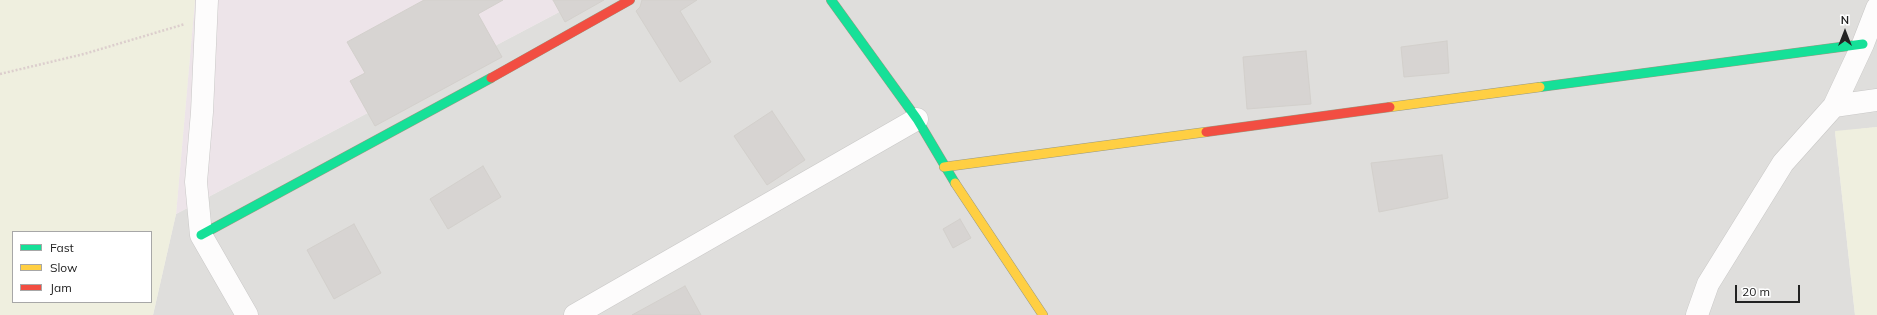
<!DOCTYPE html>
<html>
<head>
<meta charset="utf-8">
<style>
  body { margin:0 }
  #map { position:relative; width:1877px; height:315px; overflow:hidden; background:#f0eeeb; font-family:Mulish,sans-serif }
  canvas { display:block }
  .legend { position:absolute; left:12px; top:231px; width:140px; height:72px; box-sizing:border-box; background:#fff; border:1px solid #a7a7a7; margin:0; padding:5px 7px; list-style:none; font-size:12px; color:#222 }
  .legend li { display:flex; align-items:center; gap:8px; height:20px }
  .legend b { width:20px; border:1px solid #a7a7a7 }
  .north { position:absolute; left:1825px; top:12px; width:40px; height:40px; -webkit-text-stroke:3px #fff; paint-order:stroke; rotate:0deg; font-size:11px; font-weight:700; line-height:16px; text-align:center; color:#222 }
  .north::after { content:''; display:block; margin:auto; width:14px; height:18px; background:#222; clip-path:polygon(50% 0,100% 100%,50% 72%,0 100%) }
  .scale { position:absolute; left:1735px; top:285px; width:65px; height:18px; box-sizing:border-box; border:2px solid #222; border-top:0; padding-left:5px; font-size:12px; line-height:14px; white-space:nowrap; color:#222; -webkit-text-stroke:3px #fff; paint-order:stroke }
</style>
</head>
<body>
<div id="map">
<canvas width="1877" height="315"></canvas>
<ul class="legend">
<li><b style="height:5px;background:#16e098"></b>Fast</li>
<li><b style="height:5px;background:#ffcf43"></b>Slow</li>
<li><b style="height:5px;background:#f24e42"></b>Jam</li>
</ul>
<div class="north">N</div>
<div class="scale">20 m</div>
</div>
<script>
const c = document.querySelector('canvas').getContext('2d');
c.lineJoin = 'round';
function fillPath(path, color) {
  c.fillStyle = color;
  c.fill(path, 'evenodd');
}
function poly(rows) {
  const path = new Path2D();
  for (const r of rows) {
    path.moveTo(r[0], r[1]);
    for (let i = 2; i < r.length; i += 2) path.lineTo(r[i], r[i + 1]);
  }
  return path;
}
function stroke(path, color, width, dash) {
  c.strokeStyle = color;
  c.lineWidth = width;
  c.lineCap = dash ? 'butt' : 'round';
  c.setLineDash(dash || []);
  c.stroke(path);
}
const residential = poly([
  [582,0,1877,0,1877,127,1835,132,1855,315,153,315,176,214]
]);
const industrial = poly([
  [195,0,582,0,176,214]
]);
const farmland = poly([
  [0,0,195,0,176,214,153,315,0,315],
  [13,232,151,232,151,302,13,302],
  [1877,127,1877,315,1855,315,1835,131]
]);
const building = poly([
  [424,0,503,0,478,14,502,57,375,126,350,81,365,73,347,42,424,0],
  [553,0,604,0,565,22,553,0],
  [642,0,697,0,680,11,711,62,680,82,636,11,640,7,642,0],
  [1447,41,1449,73,1404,77,1401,47,1447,41],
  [1306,51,1311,104,1247,109,1243,57,1306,51],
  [772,111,805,160,767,185,734,136,772,111],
  [1442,155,1448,198,1379,212,1371,163,1442,155],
  [483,166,501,197,448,229,430,199,483,166],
  [960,219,971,238,953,248,943,229,960,219],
  [354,224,381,273,334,299,307,250,354,224],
  [685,286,701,315,632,315,685,286]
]);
const path = poly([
  [0,74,84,54,185,24]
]);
const street = poly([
  [207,0,202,112,196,182,201,235,247,315],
  [1834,106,1877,100],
  [575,315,917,119],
  [1697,315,1708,284,1783,163,1834,106,1863,44,1877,8]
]);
const fast = poly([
  [831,0,917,119,955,183],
  [1540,87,1863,44],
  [201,235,491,78]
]);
const slow = poly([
  [1390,107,1540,87],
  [944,167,1206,132],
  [955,183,1043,315]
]);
const jam = poly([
  [491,78,630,0],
  [1206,132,1390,107]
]);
fillPath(residential, '#dfdedc');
fillPath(industrial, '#ede4e9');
fillPath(farmland, '#efefdf');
fillPath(building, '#d7d4d2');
stroke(building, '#d3d0cc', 1);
stroke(street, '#c9c8c7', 23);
stroke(fast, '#999a82', 10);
stroke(slow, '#999a82', 10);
stroke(jam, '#999a82', 10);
stroke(path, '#dccecd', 2.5, [2, 2]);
stroke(street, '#fdfcfc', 22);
stroke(fast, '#16e098', 9);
stroke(slow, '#ffcf43', 9);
stroke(jam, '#f24e42', 9);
</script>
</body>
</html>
